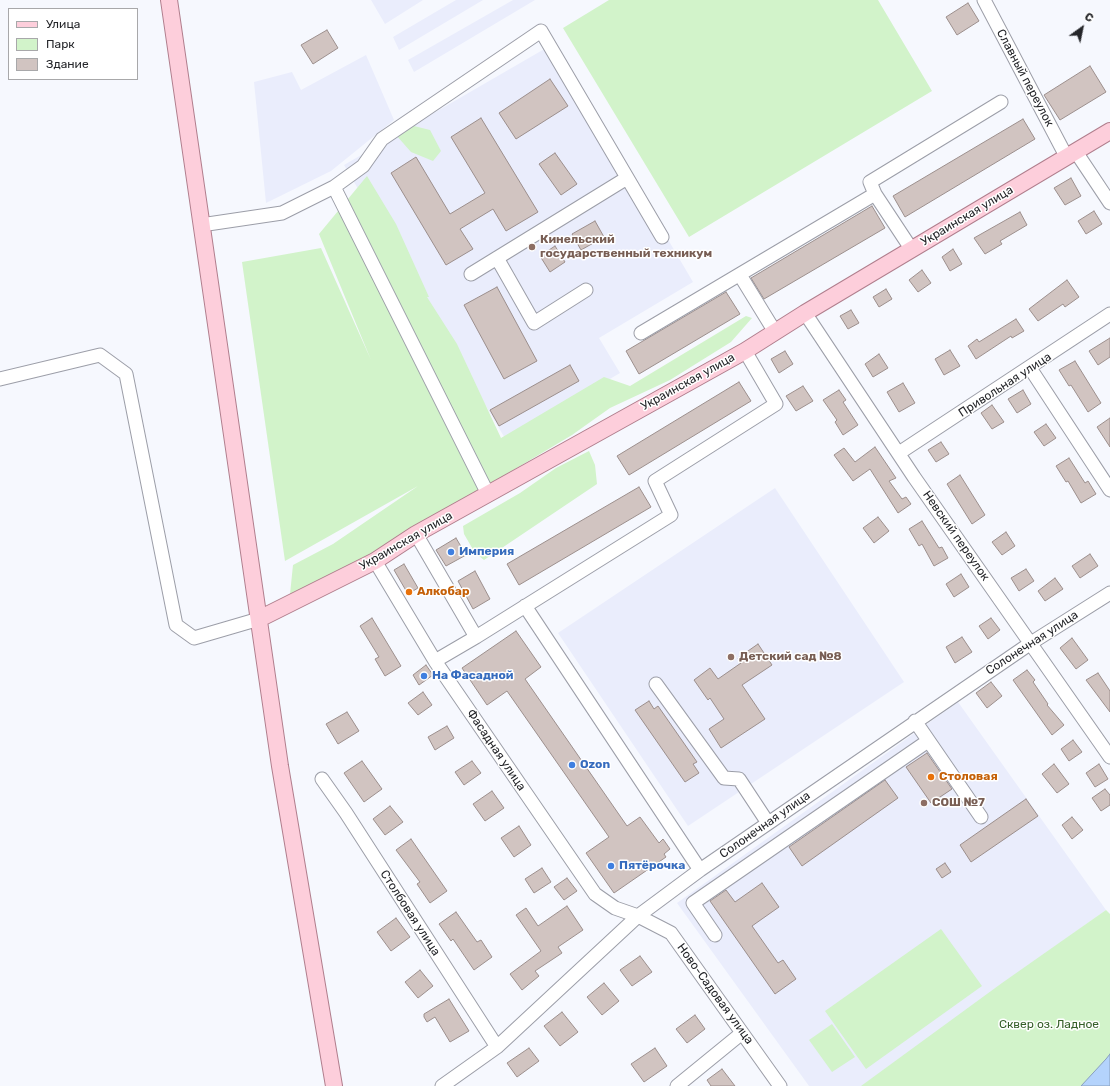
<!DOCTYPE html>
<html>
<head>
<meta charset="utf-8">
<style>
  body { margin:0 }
  #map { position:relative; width:1110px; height:1086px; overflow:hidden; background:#f6f8fe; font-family:Rubik,sans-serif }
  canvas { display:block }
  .legend { position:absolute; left:8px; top:8px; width:130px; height:72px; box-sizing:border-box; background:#fff; border:1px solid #a8a8aa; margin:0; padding:5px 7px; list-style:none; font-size:12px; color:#25262a }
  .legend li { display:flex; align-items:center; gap:8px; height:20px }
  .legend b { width:20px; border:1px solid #a8a8aa }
  .north { position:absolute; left:1062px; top:8px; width:40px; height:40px; -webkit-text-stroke:3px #fff; paint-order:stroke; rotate:33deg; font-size:11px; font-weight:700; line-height:16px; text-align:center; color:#25262a }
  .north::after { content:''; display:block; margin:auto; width:14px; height:18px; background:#25262a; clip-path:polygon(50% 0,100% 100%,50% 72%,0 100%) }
</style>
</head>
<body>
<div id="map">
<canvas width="1110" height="1086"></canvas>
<ul class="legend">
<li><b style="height:5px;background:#fdcedb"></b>Улица</li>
<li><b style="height:11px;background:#d2f3ca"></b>Парк</li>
<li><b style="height:11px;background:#d1c4c1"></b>Здание</li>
</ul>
<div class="north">С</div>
</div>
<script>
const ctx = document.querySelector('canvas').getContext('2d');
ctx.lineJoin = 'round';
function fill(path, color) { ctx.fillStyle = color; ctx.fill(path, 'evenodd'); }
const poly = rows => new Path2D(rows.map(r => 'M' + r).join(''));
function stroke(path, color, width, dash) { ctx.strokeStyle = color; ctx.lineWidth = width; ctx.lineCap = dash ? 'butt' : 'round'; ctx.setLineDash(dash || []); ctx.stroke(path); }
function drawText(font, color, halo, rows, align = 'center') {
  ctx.font = font + ' Rubik,sans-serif'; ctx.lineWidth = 3; ctx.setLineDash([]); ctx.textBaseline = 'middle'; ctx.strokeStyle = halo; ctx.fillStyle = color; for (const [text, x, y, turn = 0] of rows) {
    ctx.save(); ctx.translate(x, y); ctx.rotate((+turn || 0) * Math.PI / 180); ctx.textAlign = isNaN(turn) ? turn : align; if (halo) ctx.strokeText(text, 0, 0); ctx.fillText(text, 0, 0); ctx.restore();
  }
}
fill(poly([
  [371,0,423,0,385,24],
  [456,0,483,0,399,50,393,37],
  [513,0,535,0,414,72,408,60],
  [553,44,693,282,599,338,620,373,506,440,344,165],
  [366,55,394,120,331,171,266,203,254,82,292,72,301,90],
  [775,488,904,682,688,826,558,633],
  [958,702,1106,910,862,1086,809,1086,677,903]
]), '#eaedfc');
fill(poly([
  [609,0,878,0,932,91,689,237,563,28],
  [406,124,430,130,441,151,433,161,411,152,396,135],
  [367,176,396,224,429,297,427,297,457,344,501,438,604,377,630,386,746,316,752,318,731,342,670,380,610,408,572,435,289,604,293,565,333,544,418,486,285,561,242,262,321,248,371,360,319,234],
  [589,451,595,465,597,484,484,560,475,553,464,534,463,526,520,493,556,468],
  [1106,910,1110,914,1110,1086,861,1086,1002,983],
  [941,929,982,986,866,1069,825,1011],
  [832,1024,855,1057,832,1072,809,1040]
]), '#d2f3ca');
const water = poly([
  [1110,1054,1110,1086,1081,1086,1106,1059,1110,1054]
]);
fill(water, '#b4d3fc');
stroke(water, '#899fbd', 1);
const building = poly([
  [968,3,979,21,957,35,946,17,968,3],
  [327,30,338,48,313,64,301,45,327,30],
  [1090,66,1106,92,1060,120,1044,95,1090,66],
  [550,79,568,106,516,139,499,113,550,79],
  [481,118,538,212,506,231,493,209,460,229,473,249,446,265,391,173,416,157,450,214,485,193,451,137,481,118],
  [1023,119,1035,139,905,217,893,196,1023,119],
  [555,153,577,184,561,195,539,164,555,153],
  [1071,178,1081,196,1065,205,1054,188,1071,178],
  [872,206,885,228,764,299,751,278,872,206],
  [1094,211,1102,224,1086,234,1078,221,1094,211],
  [1020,212,1027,225,1000,241,1002,244,985,254,974,238,1020,212],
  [595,221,604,237,581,250,572,234,595,221],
  [555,246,565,262,550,272,540,256,555,246],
  [953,249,962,264,950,271,942,257,953,249],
  [922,270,931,283,918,292,909,280,922,270],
  [1067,280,1079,297,1065,307,1063,304,1038,321,1029,309,1067,280],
  [497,287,537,361,504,379,464,305,497,287],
  [886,289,892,299,879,307,873,297,886,289],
  [726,292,740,314,639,374,626,351,726,292],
  [851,310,859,323,848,329,840,316,851,310],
  [1016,319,1024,331,1012,338,1011,336,976,359,968,346,977,339,979,342,1016,319],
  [1110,338,1110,357,1098,365,1089,351,1110,338],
  [950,350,960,366,944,375,935,359,950,350],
  [785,351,793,364,779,373,771,359,785,351],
  [879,354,888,368,873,377,865,364,879,354],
  [1075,361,1101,403,1088,412,1071,385,1069,386,1059,370,1075,361],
  [570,365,579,381,499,426,490,410,570,365],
  [739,382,751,401,629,475,617,456,739,382],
  [903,383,915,403,899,412,887,392,903,383],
  [803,386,813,401,796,411,786,396,803,386],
  [839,390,846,400,843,402,858,425,843,435,835,422,837,420,823,400,839,390],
  [1023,390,1031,404,1017,413,1008,399,1023,390],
  [992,405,1004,422,992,429,981,413,992,405],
  [1110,418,1110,447,1097,427,1110,418],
  [1046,424,1056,438,1044,446,1034,432,1046,424],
  [941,442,949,454,936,462,928,450,941,442],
  [875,447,896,478,889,481,902,499,906,497,911,504,898,513,870,469,853,481,834,455,844,448,855,462,875,447],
  [1069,458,1085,483,1088,481,1096,494,1081,503,1068,481,1066,482,1056,466,1069,458],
  [960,475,985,515,972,524,947,484,960,475],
  [639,487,651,507,519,585,507,564,639,487],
  [878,517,889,531,874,543,863,528,878,517],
  [922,521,939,548,942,547,948,558,934,566,922,544,919,546,909,529,922,521],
  [1006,532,1015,546,1002,555,992,542,1006,532],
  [456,538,466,555,446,566,436,550,456,538],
  [1090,554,1098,566,1080,578,1072,566,1090,554],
  [404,564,418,588,408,594,394,570,404,564],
  [1026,569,1034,581,1019,591,1011,578,1026,569],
  [475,571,490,599,473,609,458,581,475,571],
  [961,574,969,587,954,597,946,584,961,574],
  [1055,578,1063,589,1045,601,1038,591,1055,578],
  [372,618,401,666,385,676,375,659,379,657,360,626,372,618],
  [991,618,1000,630,988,639,979,626,991,618],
  [516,631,541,667,525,679,627,826,640,817,659,843,663,839,670,849,664,854,666,857,614,893,586,853,609,837,507,691,487,705,462,668,516,631],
  [962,637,972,652,955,663,946,647,962,637],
  [1072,638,1088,660,1076,669,1060,648,1072,638],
  [758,644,772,665,742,685,765,719,721,748,709,729,724,719,710,698,708,700,694,680,710,668,718,679,741,663,738,658,758,644],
  [426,665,433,675,419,685,413,675,426,665],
  [1027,670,1035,680,1033,682,1048,704,1047,705,1064,725,1052,735,1013,680,1027,670],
  [1098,673,1110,691,1110,712,1086,680,1098,673],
  [991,682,1002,696,987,708,976,693,991,682],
  [423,692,432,705,418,715,408,703,423,692],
  [649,701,654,709,658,706,697,762,693,764,699,773,685,782,635,710,649,701],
  [347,712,359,731,338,744,326,724,347,712],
  [447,726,454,738,435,750,428,737,447,726],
  [1073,740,1082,752,1069,761,1061,749,1073,740],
  [927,753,952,789,931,803,906,767,927,753],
  [362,761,382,789,364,802,344,773,362,761],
  [472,761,481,773,464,785,455,772,472,761],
  [1054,764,1069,784,1057,793,1042,774,1054,764],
  [1099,764,1108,779,1095,787,1086,773,1099,764],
  [885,780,898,798,802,866,789,847,885,780],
  [1105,789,1110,795,1110,805,1101,811,1092,798,1105,789],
  [492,791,504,808,485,821,473,804,492,791],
  [1026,799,1038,816,971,862,960,845,1026,799],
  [390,806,403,822,385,835,373,819,390,806],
  [1072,817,1083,830,1072,839,1062,825,1072,817],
  [519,826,531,845,514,857,501,838,519,826],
  [411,839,447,891,430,903,417,884,420,882,396,850,411,839],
  [945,863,951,872,942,878,936,869,945,863],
  [542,868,551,882,534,893,525,879,542,868],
  [567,878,577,891,564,900,554,887,567,878],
  [762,883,779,907,752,926,778,963,783,960,796,979,775,994,710,901,726,890,735,902,762,883],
  [567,906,583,930,558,947,562,953,535,971,539,976,522,990,510,974,541,951,516,915,526,908,538,926,567,906],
  [456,912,477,942,481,940,492,957,474,970,453,939,451,941,439,924,456,912],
  [396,918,410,937,391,951,377,932,396,918],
  [640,956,652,972,632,986,620,970,640,956],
  [420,970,433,986,418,998,405,982,420,970],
  [604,983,619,1001,602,1015,587,997,604,983],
  [449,999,469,1031,450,1042,435,1017,427,1022,424,1017,424,1014,449,999],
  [562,1012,578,1032,560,1046,544,1026,562,1012],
  [695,1015,705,1029,687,1043,676,1029,695,1015],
  [529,1048,539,1061,517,1077,507,1063,529,1048],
  [655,1048,667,1066,644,1082,631,1064,655,1048],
  [722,1069,735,1086,711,1086,707,1080,722,1069]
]);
fill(building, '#d1c4c1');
stroke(building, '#9c8f8d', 1);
const minor = poly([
  [984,0,1066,156],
  [1076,152,1110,203],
  [334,187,488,494],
  [875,194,912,250],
  [201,225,282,213,334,187,363,166,382,139,541,31,662,237],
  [497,258,534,323,586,290],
  [471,274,627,178],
  [740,275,775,332],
  [805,313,914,477,1110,757],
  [641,333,875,194,870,182,1001,102],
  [1030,368,1110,490],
  [0,379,100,355,126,374,176,625,194,638,259,619],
  [899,453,1110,314],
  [416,534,476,637,435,661],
  [375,561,435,661,595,894,615,908,638,916,671,933,780,1086],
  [525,606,700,870],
  [476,637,671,515,655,481,776,404,745,351],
  [656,684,724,778,739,779,768,823],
  [915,721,981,817],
  [322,779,346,813,497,1047],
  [715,935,693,903,928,741],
  [442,1086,497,1047,638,916,700,870,1031,643,1110,593],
  [677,1086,742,1033]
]);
const major = poly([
  [169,0,280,766,334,1086],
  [259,619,375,561,416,534,745,351,805,313,1110,131]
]);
stroke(minor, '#9c9ea8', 15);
stroke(major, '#b07e8d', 18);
stroke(minor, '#fff', 13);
stroke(major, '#fdcedb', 16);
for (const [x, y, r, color] of [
  [532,247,4,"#8d6e63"],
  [451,552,4,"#3f7fe0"],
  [409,592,4,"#e8710a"],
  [731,657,4,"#8d6e63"],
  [424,676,4,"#3f7fe0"],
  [572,765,4,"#3f7fe0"],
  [931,777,4,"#e8710a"],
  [924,803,4,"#8d6e63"],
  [611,866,4,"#3f7fe0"]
]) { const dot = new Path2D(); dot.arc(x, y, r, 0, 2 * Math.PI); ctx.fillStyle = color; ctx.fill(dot); stroke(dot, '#fff', 1.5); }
drawText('12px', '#25262a', '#fff', [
  ["Славный переулок",1025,78,62],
  ["Украинская улица",967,216,-31],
  ["Украинская улица",688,382,-29],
  ["Привольная улица",1005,385,-33],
  ["Невский переулок",956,536,55],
  ["Украинская улица",406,541,-30],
  ["Солонечная улица",1032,643,-33],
  ["Фасадная улица",496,750,56],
  ["Солонечная улица",765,825,-35],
  ["Столбовая улица",410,913,57],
  ["Ново-Садовая улица",715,994,54]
]);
drawText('bold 12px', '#785e54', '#fff', [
  ["Кинельский",540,240],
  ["государственный техникум",540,254],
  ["Детский сад №8",739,657],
  ["СОШ №7",932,803]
], 'left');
drawText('bold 12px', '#366cbe', '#fff', [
  ["Империя",459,552],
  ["На Фасадной",432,676],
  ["Ozon",580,765],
  ["Пятёрочка",619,866]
], 'left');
drawText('bold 12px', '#c56008', '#fff', [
  ["Алкобар",417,592],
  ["Столовая",939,777]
], 'left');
drawText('12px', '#345f28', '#fff', [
  ["Сквер оз. Ладное",1049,1025]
]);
</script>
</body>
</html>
